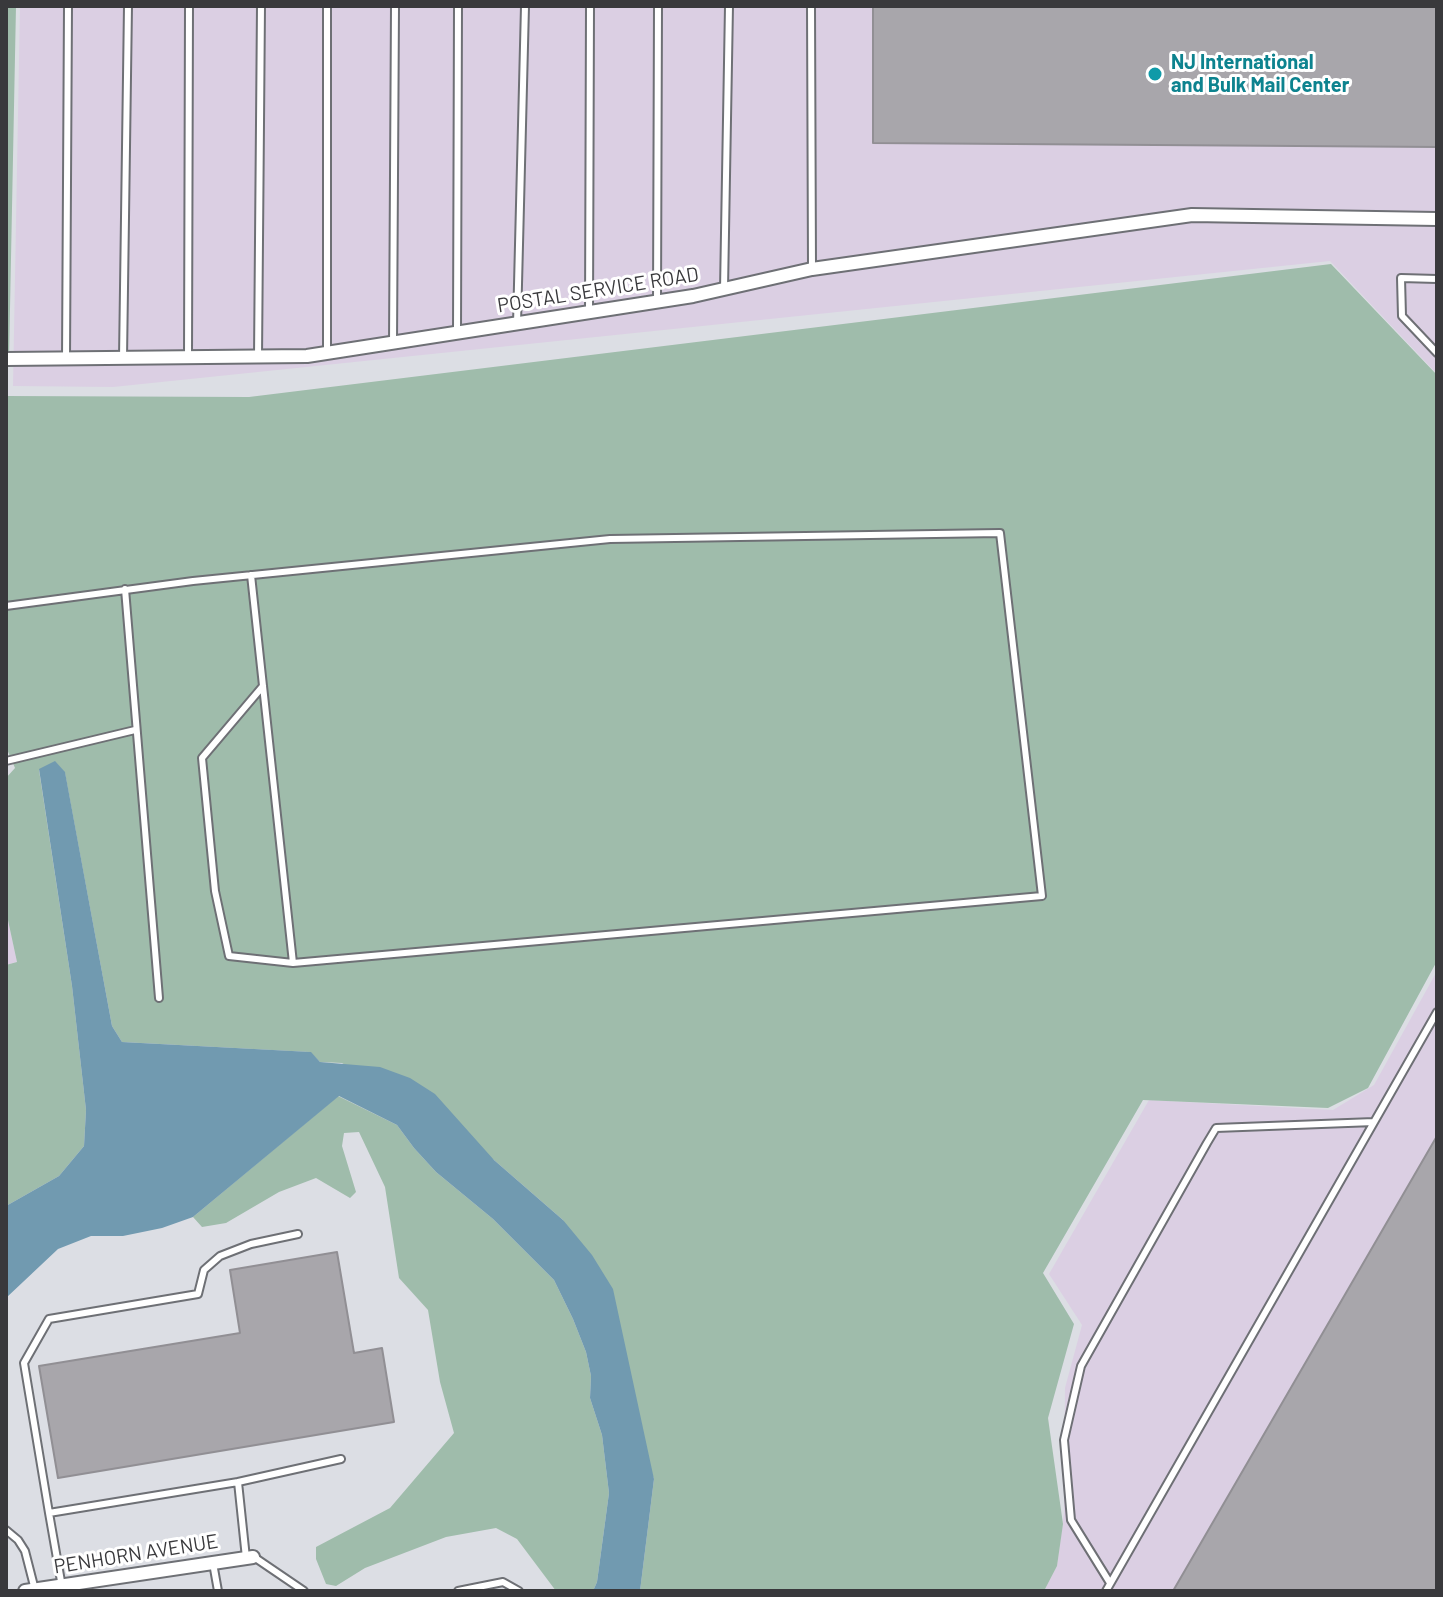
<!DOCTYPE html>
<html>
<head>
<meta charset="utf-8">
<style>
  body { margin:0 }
  #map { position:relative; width:1443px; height:1597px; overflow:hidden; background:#dcdee4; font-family:Barlow,sans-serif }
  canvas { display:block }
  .frame { position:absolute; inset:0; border:8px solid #39393c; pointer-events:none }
</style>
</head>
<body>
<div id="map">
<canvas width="1443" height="1597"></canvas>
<div class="frame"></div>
</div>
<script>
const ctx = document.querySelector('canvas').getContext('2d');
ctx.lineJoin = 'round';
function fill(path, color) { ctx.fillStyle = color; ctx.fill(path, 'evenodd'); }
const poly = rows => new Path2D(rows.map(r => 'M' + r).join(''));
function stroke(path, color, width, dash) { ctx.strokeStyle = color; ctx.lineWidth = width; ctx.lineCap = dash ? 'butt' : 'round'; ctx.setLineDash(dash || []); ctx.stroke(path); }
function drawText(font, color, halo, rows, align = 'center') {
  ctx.font = font + ' Barlow,sans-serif'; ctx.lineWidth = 6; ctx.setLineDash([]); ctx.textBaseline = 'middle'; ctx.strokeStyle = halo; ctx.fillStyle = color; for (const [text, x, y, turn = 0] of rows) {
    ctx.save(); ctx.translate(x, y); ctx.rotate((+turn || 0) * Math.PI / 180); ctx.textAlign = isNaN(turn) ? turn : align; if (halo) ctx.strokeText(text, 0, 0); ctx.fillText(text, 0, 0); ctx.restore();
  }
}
fill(poly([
  [20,6,1437,6,1437,374,1330,261,113,387,13,386],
  [6,911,17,962,6,965],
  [1437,971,1437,1591,1044,1591,1057,1566,1064,1513,1065,1388,1082,1325,1049,1274,1149,1100,1333,1110,1374,1085]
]), '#dbcfe3');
fill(poly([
  [6,6,16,6,9,359,6,372],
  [1331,264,1437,375,1437,961,1368,1088,1328,1108,1143,1100,1043,1273,1074,1324,1048,1418,1063,1524,1057,1566,1044,1591,640,1591,654,1479,563,1220,494,1160,342,1063,320,1062,310,1052,122,1042,112,1026,65,773,55,762,39,770,72,986,86,1110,84,1146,59,1176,6,1206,6,965,17,962,6,911,6,778,15,768,6,747,6,396,249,397],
  [338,1096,397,1125,414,1148,436,1172,493,1219,554,1280,573,1319,586,1352,591,1376,590,1398,602,1435,609,1493,597,1582,593,1591,556,1591,517,1539,496,1528,446,1537,365,1568,336,1586,326,1584,316,1559,316,1547,390,1508,454,1433,440,1382,428,1310,399,1278,385,1187,359,1132,344,1133,342,1146,356,1192,350,1198,316,1178,279,1192,226,1223,202,1227,193,1217]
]), '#9fbcab');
fill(poly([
  [55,761,65,772,112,1026,122,1042,311,1052,320,1062,380,1067,410,1078,435,1094,494,1160,563,1220,592,1255,613,1289,654,1479,640,1591,593,1591,597,1582,609,1493,602,1435,590,1398,591,1376,586,1352,573,1319,554,1280,493,1219,436,1172,414,1148,397,1125,339,1096,193,1217,162,1228,123,1236,91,1236,58,1249,6,1298,6,1206,59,1176,84,1146,86,1110,72,986,39,769]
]), '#719ab0');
const building = poly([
  [873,6,1437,6,1437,147,873,143,873,6],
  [1437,1136,1437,1591,1173,1591,1437,1136],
  [337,1252,354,1353,382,1348,394,1422,58,1478,39,1366,240,1333,230,1270,337,1252]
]);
fill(building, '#a8a6ab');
stroke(building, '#918f94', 2);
const service = poly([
  [327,6,327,353],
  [811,6,812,269],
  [1437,279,1401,278,1402,316,1437,353],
  [724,289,729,6],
  [657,302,658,6],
  [589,313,590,6],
  [517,324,525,6],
  [457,333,458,6],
  [393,343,395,6],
  [258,357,261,6],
  [123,358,128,6],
  [188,358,189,6],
  [66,359,68,6],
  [125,589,159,998],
  [6,606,193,581,610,539,1000,533,1042,896,293,963,251,575],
  [263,686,202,758,215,891,229,956,293,963],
  [6,761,135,730],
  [238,1482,341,1459],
  [49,1513,24,1363,49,1319,198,1294,204,1270,220,1256,251,1244,298,1234],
  [6,1530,18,1540,25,1551,35,1590],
  [254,1557,304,1591],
  [213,1563,218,1591],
  [1110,1583,1071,1520,1064,1440,1081,1366,1207,1143,1216,1128,1374,1122],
  [62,1587,49,1513,238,1482,246,1558],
  [458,1591,503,1582,519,1591],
  [1106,1591,1437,1012]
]);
const minor = poly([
  [6,359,307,356,693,296,812,269,1192,215,1437,219],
  [25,1591,253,1557]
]);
stroke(service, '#6e7075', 10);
stroke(minor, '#6e7075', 16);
stroke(service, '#fff', 6);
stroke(minor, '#fff', 12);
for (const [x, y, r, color] of [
  [1155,74,8,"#0f9aa8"]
]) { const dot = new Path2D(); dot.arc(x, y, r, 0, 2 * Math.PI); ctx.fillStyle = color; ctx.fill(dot); stroke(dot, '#fff', 3); }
drawText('bold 20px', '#0d838f', '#fff', [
  ["NJ International",1171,62],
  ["and Bulk Mail Center",1171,85]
], 'left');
drawText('20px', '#39393c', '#fff', [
  ["POSTAL SERVICE ROAD",598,290,-9],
  ["PENHORN AVENUE",136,1554,-9]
]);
</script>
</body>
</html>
